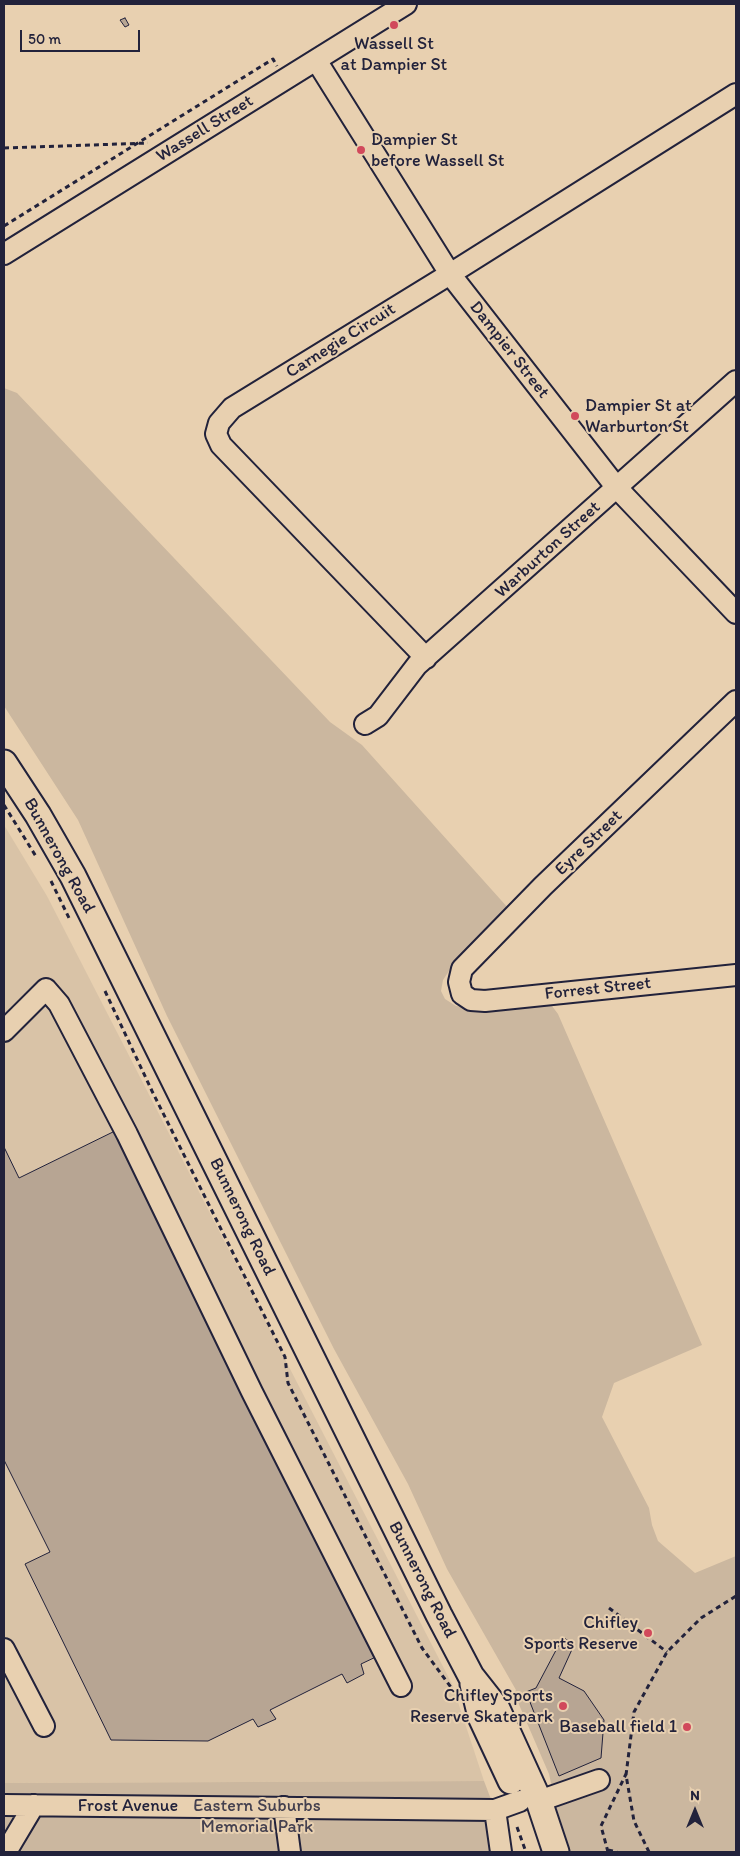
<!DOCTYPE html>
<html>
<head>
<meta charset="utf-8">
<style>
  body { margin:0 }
  #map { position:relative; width:740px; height:1856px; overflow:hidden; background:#e8d0b0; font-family:Itim,sans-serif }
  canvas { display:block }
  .frame { position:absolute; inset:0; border:5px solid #22223b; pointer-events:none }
  .north { position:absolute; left:670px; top:1786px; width:50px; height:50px; -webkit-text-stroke:4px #e8d0b0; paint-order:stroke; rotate:0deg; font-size:14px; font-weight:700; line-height:20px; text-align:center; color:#22223b }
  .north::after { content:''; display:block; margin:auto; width:18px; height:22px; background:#22223b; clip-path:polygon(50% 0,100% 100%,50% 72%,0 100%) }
  .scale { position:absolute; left:20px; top:30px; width:120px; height:22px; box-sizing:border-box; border:2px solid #22223b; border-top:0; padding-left:6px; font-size:15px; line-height:18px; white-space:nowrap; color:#22223b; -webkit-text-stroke:4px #e8d0b0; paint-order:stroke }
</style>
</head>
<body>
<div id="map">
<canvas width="740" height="1856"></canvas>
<div class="frame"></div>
<div class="north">N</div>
<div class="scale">50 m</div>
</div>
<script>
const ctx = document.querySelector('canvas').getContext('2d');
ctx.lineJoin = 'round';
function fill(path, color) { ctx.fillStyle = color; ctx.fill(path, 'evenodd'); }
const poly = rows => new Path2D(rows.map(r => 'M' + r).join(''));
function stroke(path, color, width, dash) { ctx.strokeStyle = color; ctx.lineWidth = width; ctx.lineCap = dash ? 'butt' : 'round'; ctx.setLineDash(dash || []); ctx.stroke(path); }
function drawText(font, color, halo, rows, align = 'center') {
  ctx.font = font + ' Itim,sans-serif'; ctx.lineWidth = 4; ctx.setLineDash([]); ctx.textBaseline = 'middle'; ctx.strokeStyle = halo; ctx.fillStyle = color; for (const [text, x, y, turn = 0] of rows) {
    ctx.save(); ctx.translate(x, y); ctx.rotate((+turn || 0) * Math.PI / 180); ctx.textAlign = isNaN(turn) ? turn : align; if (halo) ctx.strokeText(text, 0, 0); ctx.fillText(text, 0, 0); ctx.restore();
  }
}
fill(poly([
  [4,825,47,896,452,1684,484,1781,4,1783]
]), '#d9c3a7');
fill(poly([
  [4,388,17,393,330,722,362,745,509,909,451,968,443,980,441,991,445,999,456,1006,470,1008,549,1002,558,1014,702,1345,614,1383,602,1417,649,1508,652,1525,658,1541,695,1573,736,1556,736,1852,568,1852,561,1829,549,1774,514,1693,516,1690,447,1569,408,1484,334,1349,167,1016,78,820,4,706],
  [484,1781,511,1852,4,1852,4,1783]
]), '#cbb79f');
const building = poly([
  [125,18,129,25,125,27,120,20,125,18],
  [117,1130,380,1655,361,1664,364,1674,347,1683,342,1674,270,1710,276,1719,258,1727,253,1719,208,1741,111,1740,25,1564,50,1552,4,1460,4,1147,19,1178,117,1130],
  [563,1637,574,1645,559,1678,584,1691,604,1720,601,1758,559,1776,526,1692,536,1688,563,1637]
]);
fill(building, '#b7a593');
stroke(building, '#22223b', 1);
const minor = poly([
  [316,60,450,274,617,488,736,613],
  [4,254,406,4],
  [426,658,221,445,216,434,219,423,232,408,450,274,736,94],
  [736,701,543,886,462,969,459,982,462,994,471,1000,485,1001,736,975],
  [365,724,378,716,417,665,736,381],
  [4,1031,46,989,59,1004,127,1134,252,1392,401,1686],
  [4,1649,44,1726],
  [539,1801,599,1780],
  [4,1805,495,1810,520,1801],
  [284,1807,290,1852],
  [495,1810,501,1852],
  [6,1852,34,1805]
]);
const major = poly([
  [4,763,38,815,73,876,439,1615,471,1676,497,1709,539,1801,556,1852],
  [473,1684,481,1717,511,1781]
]);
stroke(minor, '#22223b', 24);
stroke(major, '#22223b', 29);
stroke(poly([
  [4,148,148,143],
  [4,226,273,59,277,66],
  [4,805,37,858],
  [51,881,70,920],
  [105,991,152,1091,285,1357,288,1383,422,1648,453,1690],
  [609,1608,667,1652],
  [517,1827,526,1852],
  [608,1850,617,1852],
  [608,1852,601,1826,626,1774],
  [649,1852,634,1821,626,1775,634,1712,667,1652,701,1618,736,1596]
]), '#22223b', 3, [5, 4]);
stroke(minor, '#e8d0b0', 20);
stroke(major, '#e8d0b0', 25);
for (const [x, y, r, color] of [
  [394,25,5,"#d1495b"],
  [361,150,5,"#d1495b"],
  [575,416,5,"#d1495b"],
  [648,1633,5,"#d1495b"],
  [563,1706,5,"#d1495b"],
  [687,1727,5,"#d1495b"]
]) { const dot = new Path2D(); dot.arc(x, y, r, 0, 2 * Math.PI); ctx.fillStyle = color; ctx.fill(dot); stroke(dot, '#e8d0b0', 2); }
drawText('18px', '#22223b', '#e8d0b0', [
  ["Wassell St",394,44,"center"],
  ["at Dampier St",394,65,"center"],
  ["Dampier St",371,140,"left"],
  ["before Wassell St",371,161,"left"],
  ["Dampier St at",585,406,"left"],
  ["Warburton St",585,427,"left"],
  ["Chifley",638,1623],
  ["Sports Reserve",638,1644],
  ["Chifley Sports",553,1696],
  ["Reserve Skatepark",553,1717],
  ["Baseball field 1",677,1727]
], 'right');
drawText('18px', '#22223b', '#e8d0b0', [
  ["Wassell Street",205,129,-32],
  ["Carnegie Circuit",341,341,-32],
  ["Dampier Street",509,350,52],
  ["Warburton Street",548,550,-42],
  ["Eyre Street",589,843,-44],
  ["Bunnerong Road",59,856,61],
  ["Forrest Street",598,989,-6],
  ["Bunnerong Road",242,1217,64],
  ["Bunnerong Road",422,1580,63],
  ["Frost Avenue",128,1806]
]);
drawText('18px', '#44404f', '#e8d0b0', [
  ["Eastern Suburbs",257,1806],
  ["Memorial Park",257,1827]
]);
</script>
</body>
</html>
